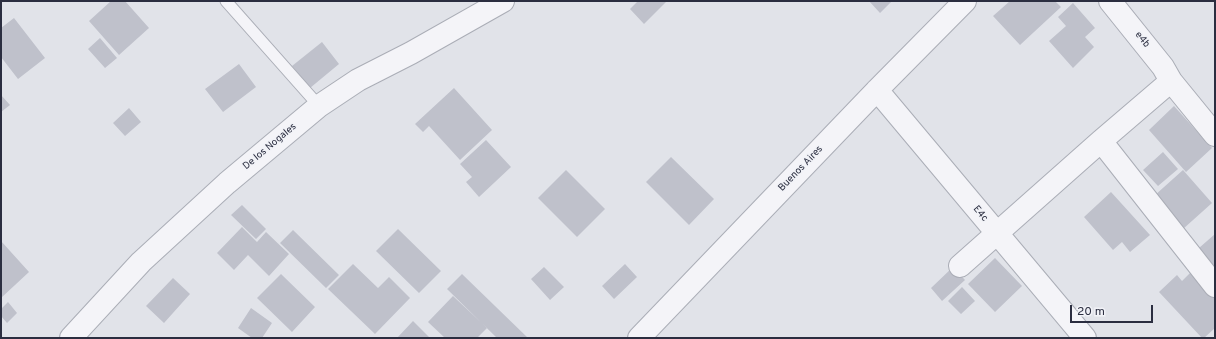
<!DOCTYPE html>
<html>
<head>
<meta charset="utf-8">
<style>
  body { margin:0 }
  #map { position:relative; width:1216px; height:339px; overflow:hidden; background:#e1e3e9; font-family:Overpass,sans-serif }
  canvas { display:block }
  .frame { position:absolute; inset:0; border:2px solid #2b2e40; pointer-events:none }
  .scale { position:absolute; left:1070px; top:305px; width:83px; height:18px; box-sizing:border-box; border:2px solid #2b2e40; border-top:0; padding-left:5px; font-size:12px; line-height:14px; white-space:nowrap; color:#2b2e40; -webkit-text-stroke:3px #f1f2f7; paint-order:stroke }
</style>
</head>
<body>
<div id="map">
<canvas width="1216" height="339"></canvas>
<div class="frame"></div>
<div class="scale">20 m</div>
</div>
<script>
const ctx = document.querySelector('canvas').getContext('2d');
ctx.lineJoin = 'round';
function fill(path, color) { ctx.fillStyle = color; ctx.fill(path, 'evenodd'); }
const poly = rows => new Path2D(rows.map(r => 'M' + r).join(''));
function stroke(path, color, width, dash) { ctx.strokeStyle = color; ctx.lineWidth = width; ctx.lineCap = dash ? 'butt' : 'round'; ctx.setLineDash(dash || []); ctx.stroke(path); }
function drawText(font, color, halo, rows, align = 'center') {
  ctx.font = font + ' Overpass,sans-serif'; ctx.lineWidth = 3; ctx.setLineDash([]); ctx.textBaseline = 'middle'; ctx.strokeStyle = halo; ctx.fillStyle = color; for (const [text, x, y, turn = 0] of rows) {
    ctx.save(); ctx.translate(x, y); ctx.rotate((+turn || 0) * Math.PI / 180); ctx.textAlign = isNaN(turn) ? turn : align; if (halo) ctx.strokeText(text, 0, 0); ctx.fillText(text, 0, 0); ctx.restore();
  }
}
fill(poly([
  [111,1,125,1,149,28,119,55,89,21],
  [638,1,667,1,644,24,630,9],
  [869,1,892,1,880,13],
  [1010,1,1055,1,1061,7,1020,45,993,16],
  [1073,3,1095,28,1085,37,1094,47,1073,68,1049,41,1066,26,1058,17],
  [14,18,45,58,18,79,1,57,1,28],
  [100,38,117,58,105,68,88,49],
  [322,42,339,64,310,88,292,66],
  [239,64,256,87,223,112,205,89],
  [454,88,492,130,460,160,429,126,423,132,415,124],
  [1,95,10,105,1,112],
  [1174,106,1212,148,1186,172,1149,130],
  [129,108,141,122,125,136,113,123],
  [486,140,511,167,479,197,466,182,472,177,460,164],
  [1163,152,1178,169,1158,186,1143,170],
  [671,157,714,199,689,225,646,182],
  [566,170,605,209,577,237,538,198],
  [1183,170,1212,203,1183,229,1154,196],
  [1111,192,1150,235,1130,252,1122,242,1113,250,1084,217],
  [242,205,266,229,256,239,231,215],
  [242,227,257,242,266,232,289,254,269,276,248,255,234,270,217,253],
  [398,229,441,271,419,293,376,251],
  [293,230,339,275,326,288,280,243],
  [1215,234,1215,281,1191,255],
  [1,241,29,272,1,298],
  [995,258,1022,286,995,312,968,284],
  [353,264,378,288,389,277,410,298,375,334,328,289],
  [625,264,637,277,614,299,602,286],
  [544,267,564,287,550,300,531,279],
  [953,267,965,280,942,301,931,288],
  [1192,271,1215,296,1215,328,1204,338,1202,338,1159,292,1177,275,1182,281],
  [281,274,315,307,292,332,257,298],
  [462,274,528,338,497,338,447,289],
  [173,278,190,294,164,323,146,306],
  [962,287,975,301,961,314,948,301],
  [453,296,487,328,477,338,445,338,428,322],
  [8,302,17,313,7,323,1,316,1,309],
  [251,308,272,323,262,338,252,338,238,328],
  [413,321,430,338,397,338]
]), '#bfc1cb');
const lane = poly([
  [226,1,319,106]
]);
const street = poly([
  [1110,1,1163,67,1171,81,1215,135],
  [877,90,1085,338],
  [1101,141,1215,286],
  [960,266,1101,141,1171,81],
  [71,338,141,262,227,183,319,106,358,80,411,53,503,1],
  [639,338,877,90,965,1]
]);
stroke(lane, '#aaadb6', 13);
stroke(street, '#aaadb6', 24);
stroke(lane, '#f4f4f8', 11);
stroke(street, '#f4f4f8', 22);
drawText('10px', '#2b2e40', '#f1f2f7', [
  ["e4b",1142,40,51],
  ["De los Nogales",270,147,-40],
  ["Buenos Aires",801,169,-46],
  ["E4c",980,214,50]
]);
</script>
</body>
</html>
